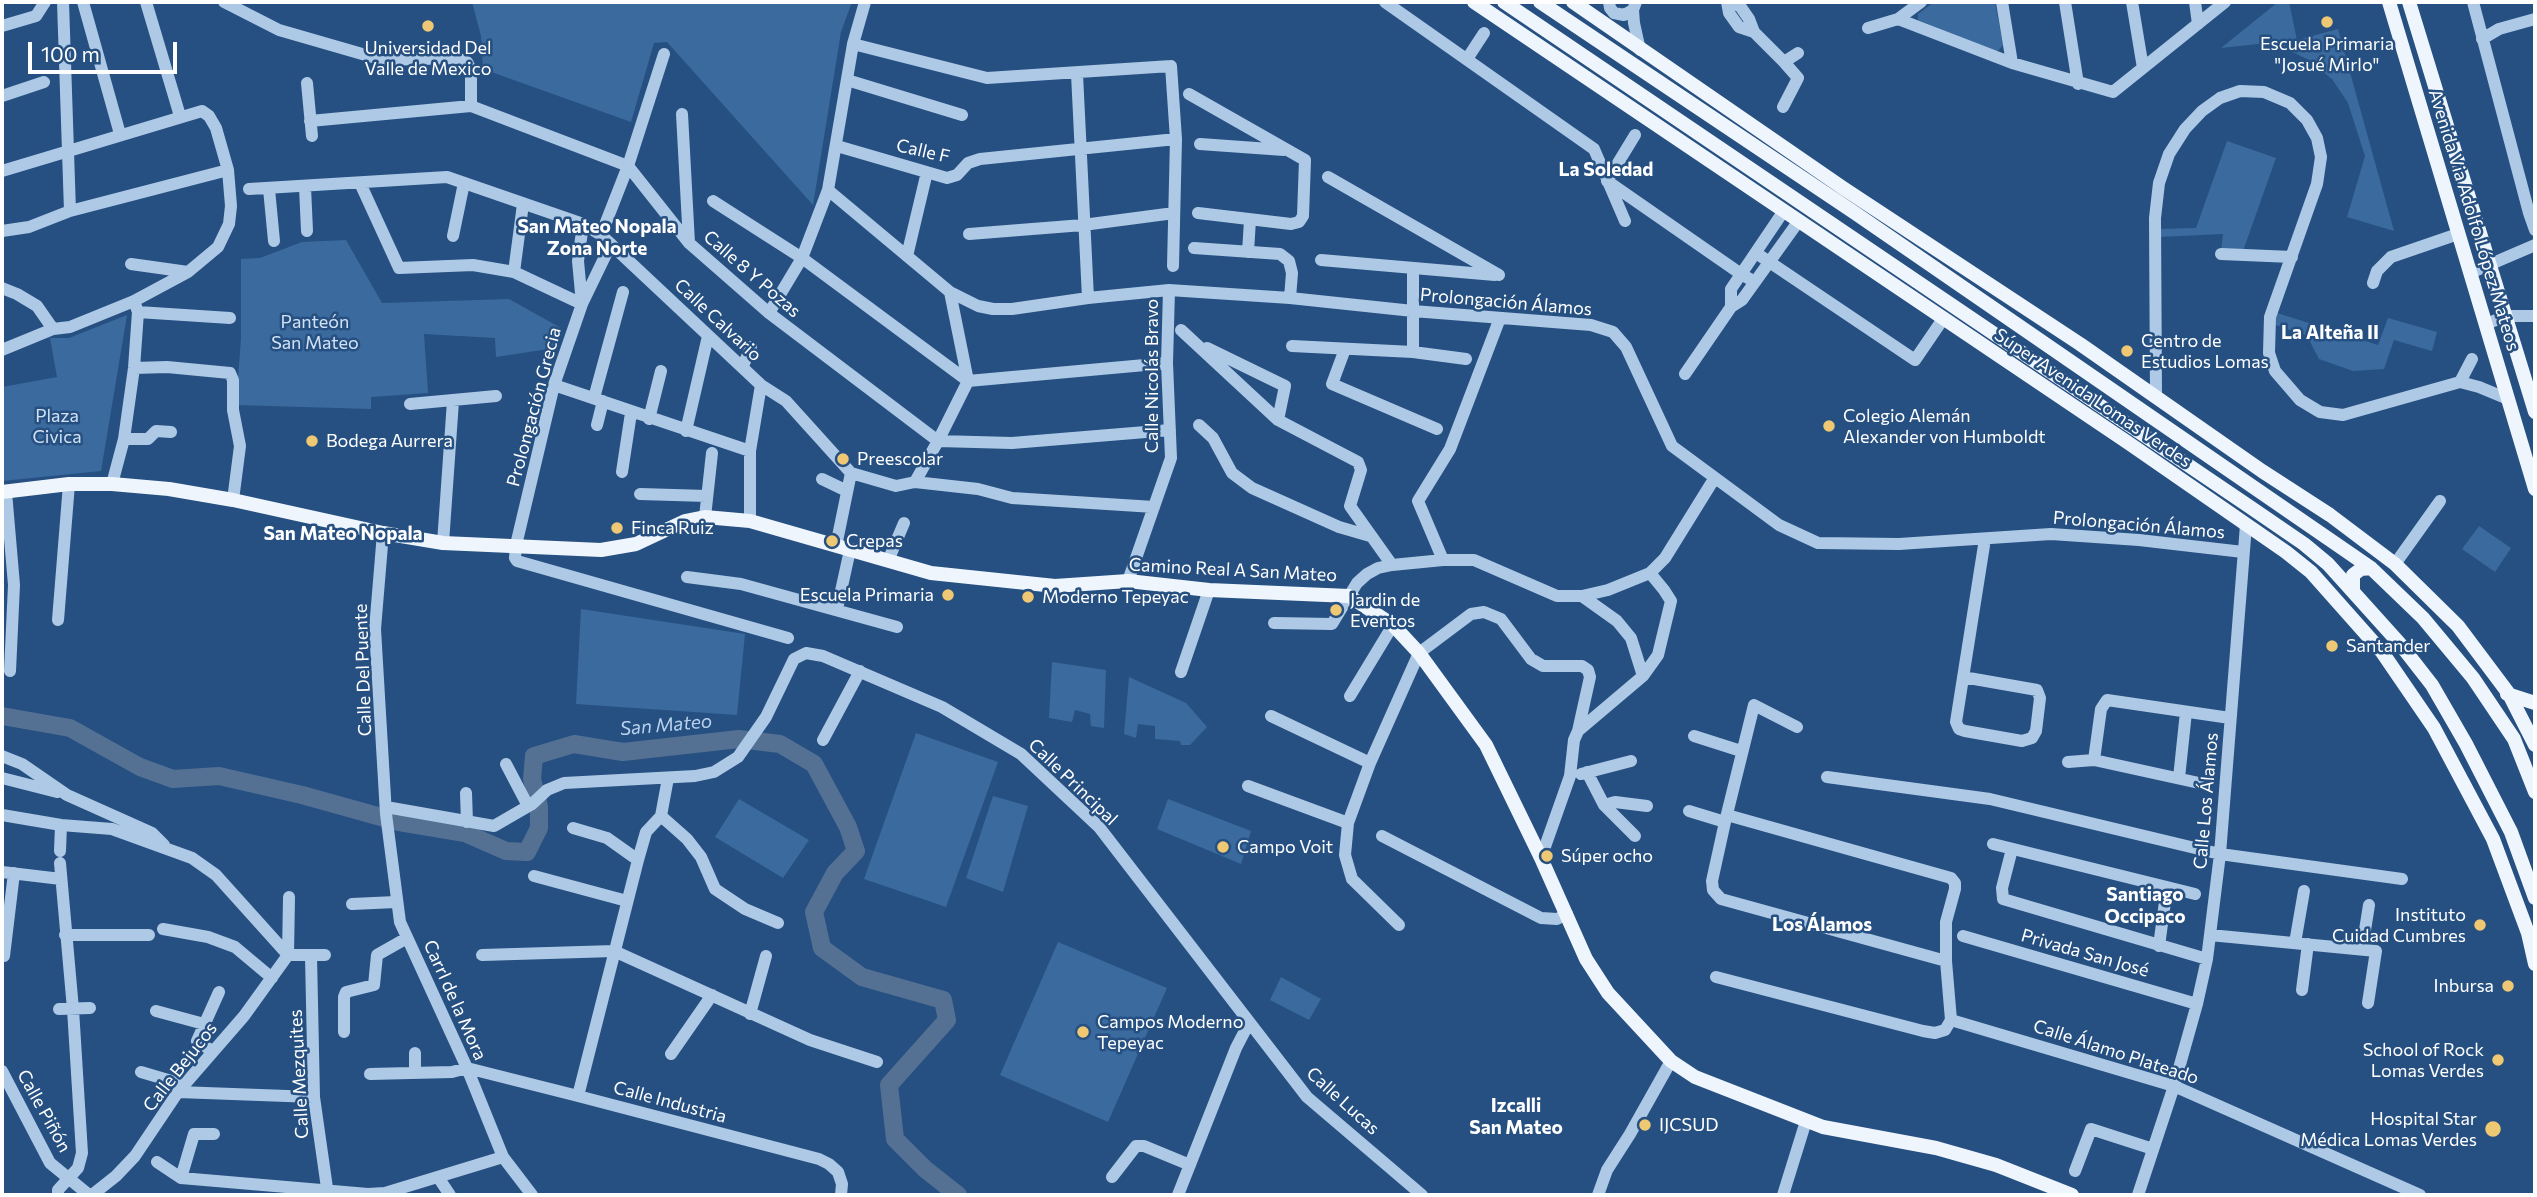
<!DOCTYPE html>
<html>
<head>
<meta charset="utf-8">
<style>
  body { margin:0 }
  #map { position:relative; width:2537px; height:1197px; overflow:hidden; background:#265081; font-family:Commissioner,sans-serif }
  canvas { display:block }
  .frame { position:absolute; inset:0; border:4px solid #fff; pointer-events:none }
  .scale { position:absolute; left:28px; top:42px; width:149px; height:32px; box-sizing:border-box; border:4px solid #fff; border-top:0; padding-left:9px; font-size:21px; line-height:24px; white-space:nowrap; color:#fff; -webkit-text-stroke:5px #265081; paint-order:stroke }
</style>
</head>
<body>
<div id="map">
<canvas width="2537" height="1197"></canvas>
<div class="frame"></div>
<div class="scale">100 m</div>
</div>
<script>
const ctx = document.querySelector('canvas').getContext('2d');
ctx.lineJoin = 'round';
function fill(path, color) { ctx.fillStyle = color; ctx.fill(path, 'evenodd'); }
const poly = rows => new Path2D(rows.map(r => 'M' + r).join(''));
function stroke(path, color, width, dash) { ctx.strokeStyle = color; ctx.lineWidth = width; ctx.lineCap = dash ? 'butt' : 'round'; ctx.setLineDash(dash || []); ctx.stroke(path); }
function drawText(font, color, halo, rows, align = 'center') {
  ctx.font = font + ' Commissioner,sans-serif'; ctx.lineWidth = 5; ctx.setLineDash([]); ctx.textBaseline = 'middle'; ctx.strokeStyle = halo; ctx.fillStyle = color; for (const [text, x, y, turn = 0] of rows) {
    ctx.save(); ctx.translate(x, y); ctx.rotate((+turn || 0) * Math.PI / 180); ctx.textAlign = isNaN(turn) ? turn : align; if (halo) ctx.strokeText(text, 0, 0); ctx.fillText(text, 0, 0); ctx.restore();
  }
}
fill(poly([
  [472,2,852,2,841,32,813,205,667,42,654,43,631,122,483,69,481,36],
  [1934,2,1995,2,2003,45,1997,52,1918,20,1918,14],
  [2278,2,2289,2,2297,40,2338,29,2394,231,2347,217,2365,156,2348,103,2332,79,2307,59,2284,48,2258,44,2221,48],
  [2227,141,2276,158,2243,251,2221,251,2223,234,2159,237,2159,229,2196,228],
  [346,240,382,303,509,299,561,328,555,348,496,357,495,338,424,334,428,393,371,397,371,409,236,405,241,339,241,259,260,258,302,242],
  [2274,312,2378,345,2388,318,2437,332,2432,351,2394,340,2384,369,2353,371,2319,359,2307,336,2273,324],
  [127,315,101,471,2,481,2,387,57,377,50,338,69,338],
  [2479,526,2511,548,2495,572,2462,549],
  [581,609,745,634,737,715,576,704],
  [1052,662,1106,670,1104,728,1091,726,1090,714,1075,710,1072,722,1049,718],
  [1129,677,1186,703,1207,727,1190,745,1181,745,1180,741,1155,739,1155,726,1138,724,1136,738,1124,734],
  [916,733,998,762,946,907,864,879],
  [993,796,1028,806,1003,892,966,878],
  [739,799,809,840,783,878,715,837],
  [1168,799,1251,831,1241,864,1157,829],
  [1058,942,1167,988,1108,1122,1000,1075],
  [1281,977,1321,999,1309,1020,1270,1000]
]), '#3b6a9e');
stroke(poly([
  [2,716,70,728,140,767,173,779,219,776,302,795,399,822,465,833,506,851,527,852,539,828,539,807,532,779,534,756,574,744,623,752,739,739,780,744,814,764,848,827,856,851,835,873,814,912,822,948,862,977,943,1000,947,1020,889,1085,895,1139,925,1169,958,1195]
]), '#547194', 18);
stroke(poly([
  [63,2,70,211],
  [83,2,120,134],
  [146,2,180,116],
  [224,2,279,30,383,60,457,58,467,62,471,70,471,106],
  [1385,2,1594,149,1625,221],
  [1609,2,1610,8,1614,13,1624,15,1633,10],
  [1636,2,1633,10,1634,23,1640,50],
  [1727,2,1729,13,1739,27,1754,32,1784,62,1798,53],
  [1729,2,1740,6,1749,19,1754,32],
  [2002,2,2012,63],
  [2065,2,2078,84],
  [2132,2,2143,68],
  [2195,2,2198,24],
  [2473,2,2529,213,2535,230],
  [1898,19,2012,63,2113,92,2225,2],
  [2,26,36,16,45,2],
  [1868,28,1898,19,1921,2],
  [2482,39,2499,29,2535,19],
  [853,44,987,78,1171,66],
  [1467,59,1484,33],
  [1171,66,1176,139,1173,266],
  [1077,74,1088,298],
  [847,80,962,115],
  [307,83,312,136],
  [1189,94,1305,160,1303,216,1299,222,1291,224,1198,213],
  [2,96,44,82],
  [1783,107,1798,78,1784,62],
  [682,114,689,243],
  [310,121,471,106,628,166,689,243,769,313,938,441,1012,443,1170,430],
  [1200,144,1284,150],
  [837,146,947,178,957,175,968,163,980,159,1176,139],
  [2,171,202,111,209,116,216,128,228,170,231,206,229,224,218,247,188,272,134,301,70,327,53,329,2,350],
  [1328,177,1499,275],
  [1607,181,1741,274,1755,282],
  [1607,181,1635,135],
  [360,183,399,268,473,265,514,272,582,304],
  [305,187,307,231],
  [249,189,447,177,583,224,601,235,761,385,786,401,851,473,896,486,915,482,978,489,1012,498,1154,507],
  [269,189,274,241],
  [828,190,950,292,978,306,993,309,1012,309,1088,298,1169,290,1290,298,1413,311,1591,325,1613,332,1626,347,1672,446,1779,525,1818,543,1899,544,2051,534,2139,540,2243,552],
  [713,201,802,258,968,381,1167,363],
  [2,231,29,227,70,211,228,170],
  [969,234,1083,225,1174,213],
  [601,235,628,166,664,54],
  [453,236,464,183],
  [611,244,582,304,554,385,516,545,515,558,517,561,788,638],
  [1194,248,1280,254,1289,261,1292,273,1290,298],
  [1248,252,1250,220],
  [1756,253,1915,360,1943,319],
  [2221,254,2292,257],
  [907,256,927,172],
  [1321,260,1495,275],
  [131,264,188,272],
  [514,272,523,204],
  [2470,273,2535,245],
  [2373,283,2377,271,2391,257,2458,234],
  [2,288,17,294,37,306,53,329],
  [582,304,578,261,583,224],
  [1731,307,1731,289,1783,212],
  [138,312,230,318],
  [769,313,802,258,828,190,853,44,865,2],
  [2486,324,2506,316,2535,316],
  [1181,330,1278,420,1358,462,1361,470,1350,506,1392,565],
  [1292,346,1413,352,1466,359],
  [1207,348,1285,386,1278,420],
  [1345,349,1332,384,1437,429],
  [1413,352,1413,268],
  [743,366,751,347],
  [134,368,167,367,230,373,233,380,233,410,240,446,233,500],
  [1685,374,1731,307,1742,300,1798,222],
  [2460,382,2472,359],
  [554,385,750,451],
  [2156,397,2155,218,2159,183,2169,154,2185,129,2202,111,2220,98,2240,91,2264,92,2290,103,2307,120,2317,138,2321,157,2317,184,2270,317,2269,353,2275,371,2300,400,2320,412,2343,415,2460,382,2479,387,2508,399],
  [594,398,623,292],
  [410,404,496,396],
  [649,419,661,371],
  [597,425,603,401],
  [1199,425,1213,438,1232,473,1252,488,1339,527,1370,536],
  [686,431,708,336],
  [124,439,148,439,156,431,171,432],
  [622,472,631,413],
  [822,479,847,491],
  [915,482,938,441,968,381,950,292],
  [112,484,124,439,134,368,138,312,134,301],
  [6,492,14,585,10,671],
  [640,494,707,496],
  [705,517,712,453],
  [750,521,750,451,761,385],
  [383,533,375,629,386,814,400,922,467,1068,503,1157,532,1195],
  [443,543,453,401],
  [836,546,851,473],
  [1443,560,1418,501,1450,449,1500,318],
  [888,561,904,523],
  [2395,564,2440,501],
  [687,577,741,584,897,627],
  [1128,581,1171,458,1167,363,1169,290],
  [1582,596,1617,621,1631,638,1643,676],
  [837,609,850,550],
  [58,620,69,484],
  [1274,623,1332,624,1357,583,1367,574,1378,568,1392,565,1443,560,1474,560,1557,596,1582,596,1608,590,1650,573,1665,558,1714,479],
  [1181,672,1209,590],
  [1963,677,2037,690,2040,698,2036,731,2032,738,2022,741,1965,731,1959,729,1956,722,1985,539],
  [1350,696,1393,625],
  [1271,716,1370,763],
  [1797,727,1754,705,1725,822,1712,881,1713,890,1721,899,1946,961],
  [1694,736,1741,751],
  [823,740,860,671],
  [2,756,22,764,67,795,152,833,164,845],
  [2094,760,2101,709,2107,700,2230,718],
  [2068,762,2094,760,2199,783],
  [506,764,528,806],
  [1587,772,1604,805,1635,836],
  [1581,774,1631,761],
  [1827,777,1990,799,2220,854,2402,879],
  [2,778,57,792],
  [2179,778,2186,712],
  [1248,786,1348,823],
  [466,793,467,822],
  [1604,805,1615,802,1647,806],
  [386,807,494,826,532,804,547,790,564,783,695,776,714,772,738,757,766,717,794,659,806,653,823,656,942,707,1021,754,1099,827,1307,1097,1422,1195],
  [1689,811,1725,822],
  [2,815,61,825,112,829,192,858,216,875,288,955],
  [661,816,687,839,701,857,715,889,745,909,778,923],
  [573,828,607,838,638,860],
  [1382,836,1541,918,1557,919,1567,914],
  [1993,844,2195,894],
  [2012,849,2002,888,2003,899,2207,959],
  [60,851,61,825],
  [1541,858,1570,776,1574,740,1578,731,1643,676,1658,655,1671,601,1664,590,1650,573],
  [2,872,61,879],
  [534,876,627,901],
  [352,904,396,902],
  [1399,925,1352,879,1345,855,1348,823,1370,763,1419,653,1471,614,1484,612,1501,619,1531,659,1543,666,1582,666,1588,670,1590,677,1578,731],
  [163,929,208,937,235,947,272,978],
  [65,935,149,935],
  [2210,935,2376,951,2368,1003],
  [1963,936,2197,1004],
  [2295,943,2304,891],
  [2159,946,2167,887],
  [2362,949,2369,905],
  [288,955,289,897],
  [288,955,325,955],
  [482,955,614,951,810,1040,877,1062],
  [4,956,14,873],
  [311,956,314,1097,328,1195],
  [1716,977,1923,1031,1935,1033,1945,1030,1951,1020,1946,961,1946,922,1955,889,1955,883,1951,878,1727,815],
  [2302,990,2308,944],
  [59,1009,90,1008],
  [156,1011,204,1024],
  [750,1014,766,956],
  [1951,1020,2174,1086,2420,1195],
  [344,1032,344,997,346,992,374,985,377,955,407,938],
  [212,1051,197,1041,219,992],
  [671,1054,712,995],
  [2,1071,50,1163,89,1195],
  [141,1072,185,1085],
  [415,1073,415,1053],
  [370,1074,452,1072,467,1068,578,1096,819,1159,829,1164,838,1172,842,1184,841,1195],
  [178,1092,314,1097],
  [578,1096,638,860,646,832,661,816,668,778],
  [157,1162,181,1178,368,1194,385,1193,503,1157],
  [2075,1171,2091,1129,2153,1149],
  [438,1177,450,1195],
  [1112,1177,1136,1146,1144,1146,1190,1165],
  [181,1178,194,1134,214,1134],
  [58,1195,58,1190,78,1168,82,1153,73,1009,60,863],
  [92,1195,116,1176,135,1156,178,1092,244,1016,288,955],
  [1178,1195,1236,1048,1249,1023],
  [1598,1195,1607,1170,1630,1134,1671,1061],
  [1783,1195,1806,1121],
  [2138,1195,2174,1086,2197,1004,2207,959,2220,854,2246,525]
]), '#aec9e6', 12);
stroke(poly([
  [1474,2,2130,444,2286,552,2311,572,2382,652,2434,728,2493,839,2528,933,2535,964],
  [1504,2,2250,507,2304,544,2328,564,2400,644,2432,685,2466,744,2511,832,2535,898],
  [1540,2,1855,213,2371,568,2423,618,2473,678,2514,739,2535,792],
  [1573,2,1843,188,2080,344,2262,471,2330,515,2395,564,2458,626,2509,694,2535,745],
  [2389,2,2535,489],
  [2409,2,2535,412],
  [2,492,69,484,112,484,169,489,233,500,383,533,443,543,601,550,636,544,685,521,705,517,750,521,931,573,1055,586,1128,581,1209,590,1349,596,1393,625,1419,653,1486,745,1541,858,1586,959,1608,993,1671,1061,1695,1077,1823,1127,1936,1148,1996,1165,2072,1195],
  [2353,591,2353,575,2361,569,2371,568],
  [2507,694,2535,703]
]), '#eff5fd', 14);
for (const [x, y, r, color] of [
  [2327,22,7,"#efc873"],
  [428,26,7,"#efc873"],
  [2127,351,7,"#efc873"],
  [1829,426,7,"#efc873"],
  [312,441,7,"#efc873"],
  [843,459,7,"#efc873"],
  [617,528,7,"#efc873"],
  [832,541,7,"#efc873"],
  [948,595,7,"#efc873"],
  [1028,597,7,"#efc873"],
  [1336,610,7,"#efc873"],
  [2332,646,7,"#efc873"],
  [1223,847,7,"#efc873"],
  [1547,856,7,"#efc873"],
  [2480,925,7,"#efc873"],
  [2508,986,7,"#efc873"],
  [1083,1032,7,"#efc873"],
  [2498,1060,7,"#efc873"],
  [1645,1125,7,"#efc873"],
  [2493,1129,9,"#efc873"]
]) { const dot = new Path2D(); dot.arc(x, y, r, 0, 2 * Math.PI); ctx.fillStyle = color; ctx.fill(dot); stroke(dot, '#265081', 2.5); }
drawText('18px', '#fff', '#265081', [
  ["Escuela Primaria",2327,44,"center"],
  ["\"Josué Mirlo\"",2327,65,"center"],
  ["Universidad Del",428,48,"center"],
  ["Valle de Mexico",428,69,"center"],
  ["Centro de",2141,341],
  ["Estudios Lomas",2141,362],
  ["Colegio Alemán",1843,416],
  ["Alexander von Humboldt",1843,437],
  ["Bodega Aurrera",326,441],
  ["Preescolar",857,459],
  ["Finca Ruiz",631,528],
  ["Crepas",846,541],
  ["Escuela Primaria",934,595,"right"],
  ["Moderno Tepeyac",1042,597],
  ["Jardin de",1350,600],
  ["Eventos",1350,621],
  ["Santander",2346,646],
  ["Campo Voit",1237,847],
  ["Súper ocho",1561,856],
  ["Instituto",2466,915,"right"],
  ["Cuidad Cumbres",2466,936,"right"],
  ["Inbursa",2494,986,"right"],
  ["Campos Moderno",1097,1022],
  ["Tepeyac",1097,1043],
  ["School of Rock",2484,1050,"right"],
  ["Lomas Verdes",2484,1071,"right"],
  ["Hospital Star",2477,1119,"right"],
  ["Médica Lomas Verdes",2477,1140,"right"],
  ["IJCSUD",1659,1125]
], 'left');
drawText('18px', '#fff', '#265081', [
  ["Calle F",923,151,13],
  ["Avenida Via Adolfo López Mateos",2474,220,73],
  ["Calle 8 Y Pozas",752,274,41],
  ["Prolongación Álamos",1506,302,5],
  ["Calle Calvario",718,320,43],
  ["Calle Nicolás Bravo",1152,376,-90],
  ["Súper Avenida Lomas Verdes",2093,398,34],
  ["Prolongación Grecia",534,407,-75],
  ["Prolongación Álamos",2139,525,5],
  ["Camino Real A San Mateo",1233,570,3],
  ["Calle Del Puente",363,670,-92],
  ["Calle Principal",1073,782,44],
  ["Calle Los Álamos",2206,801,-85],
  ["Privada San José",2085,953,16],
  ["Carrl de la Mora",455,1000,66],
  ["Calle Álamo Plateado",2116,1052,18],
  ["Calle Bejucos",180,1067,-52],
  ["Calle Mezquites",299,1074,-93],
  ["Calle Lucas",1343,1101,42],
  ["Calle Industria",670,1102,15],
  ["Calle Piñón",44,1111,61]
]);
drawText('18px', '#d1e2f5', '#265081', [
  ["Panteón",315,322],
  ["San Mateo",315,343],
  ["Plaza",57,416],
  ["Civica",57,437]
]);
drawText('bold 19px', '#fff', '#265081', [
  ["La Soledad",1606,170],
  ["San Mateo Nopala",597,227],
  ["Zona Norte",597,249],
  ["La Alteña II",2330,333],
  ["San Mateo Nopala",343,534],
  ["Santiago",2145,895],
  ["Occipaco",2145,917],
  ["Los Álamos",1822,925],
  ["Izcalli",1516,1106],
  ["San Mateo",1516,1128]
]);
drawText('italic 19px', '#b9d2ee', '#265081', [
  ["San Mateo",666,725,-5]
]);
</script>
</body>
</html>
